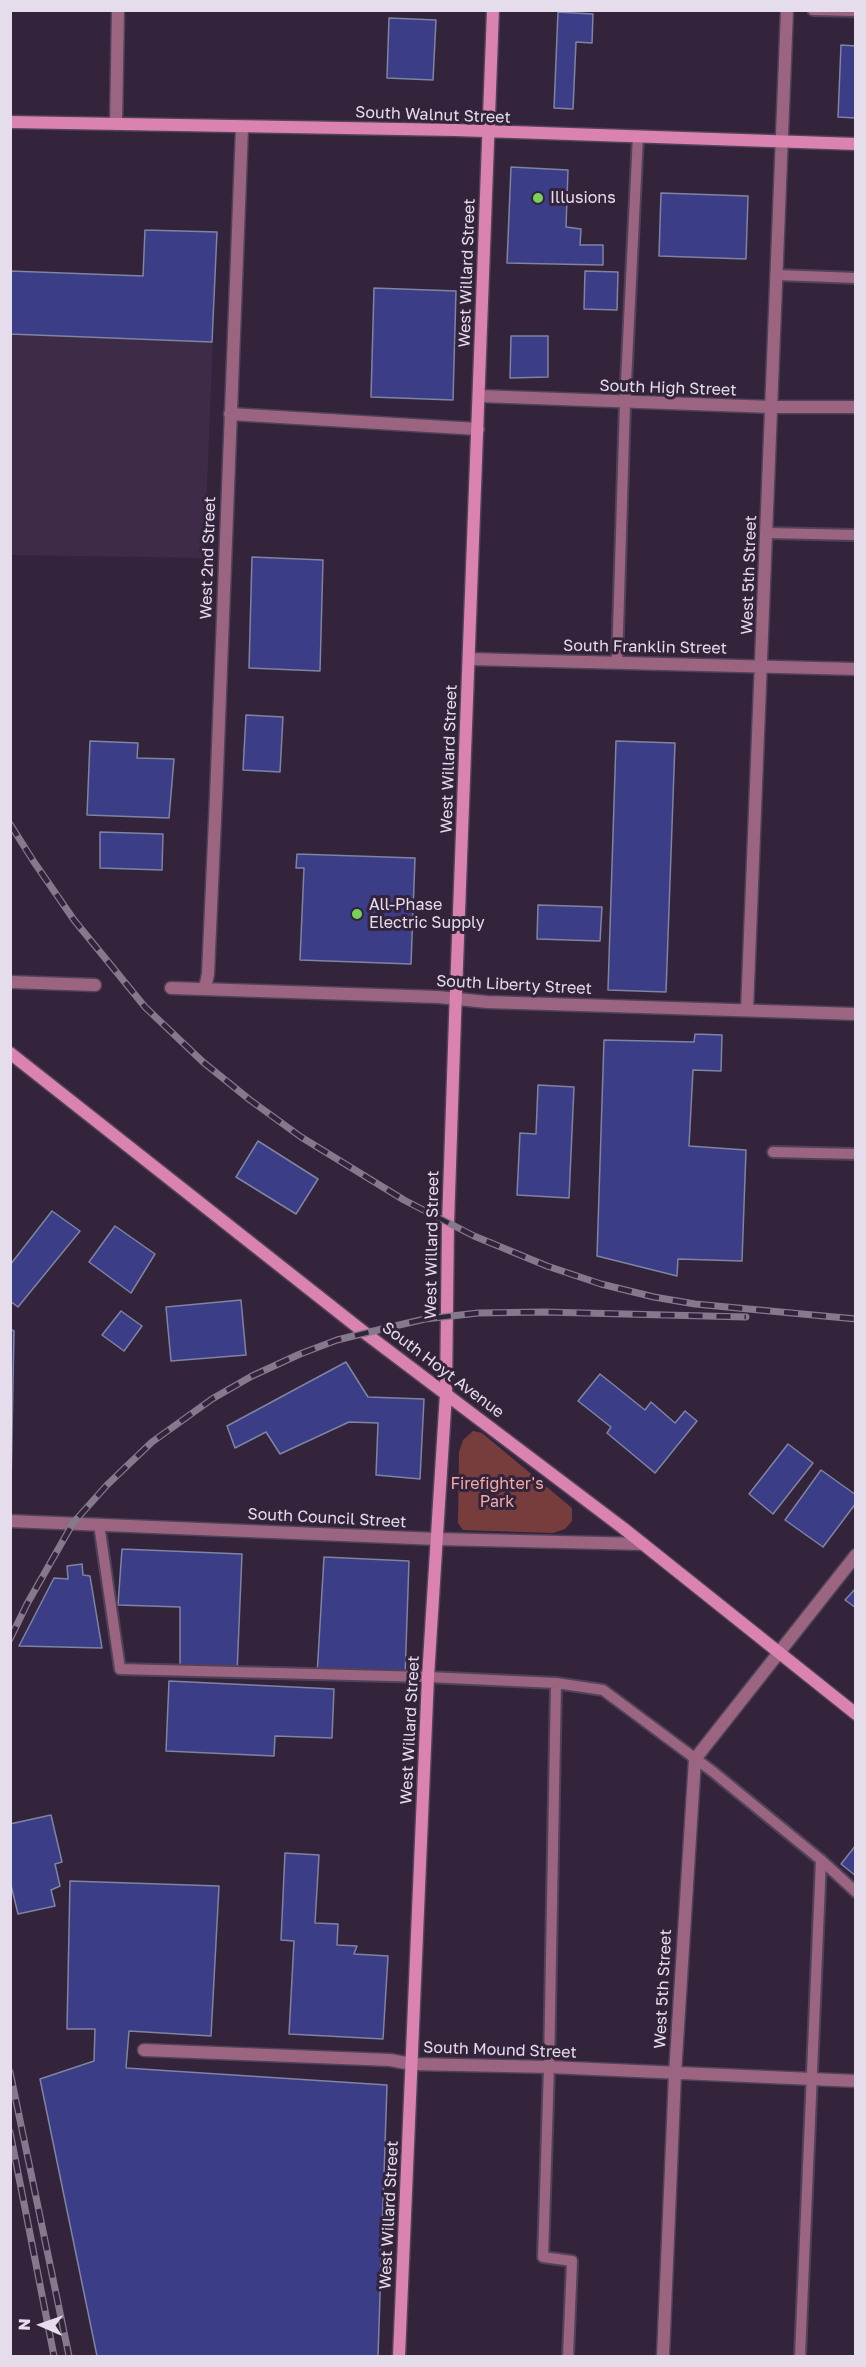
<!DOCTYPE html>
<html>
<head>
<meta charset="utf-8">
<style>
  body { margin:0 }
  #map { position:relative; width:866px; height:2367px; overflow:hidden; background:#33243c; font-family:"Golos Text",sans-serif }
  canvas { display:block }
  .frame { position:absolute; inset:0; border:12px solid #e6ddec; pointer-events:none }
  .north { position:absolute; left:12px; top:2295px; width:60px; height:60px; -webkit-text-stroke:4px #33243c; paint-order:stroke; rotate:272deg; font-size:16px; font-weight:700; line-height:24px; text-align:center; color:#e6ddec }
  .north::after { content:''; display:block; margin:auto; width:21px; height:27px; background:#e6ddec; clip-path:polygon(50% 0,100% 100%,50% 72%,0 100%) }
</style>
</head>
<body>
<div id="map">
<canvas width="866" height="2367"></canvas>
<div class="frame"></div>
<div class="north">N</div>
</div>
<script>
const ctx = document.querySelector('canvas').getContext('2d');
ctx.lineJoin = 'round';
function fill(path, color) { ctx.fillStyle = color; ctx.fill(path, 'evenodd'); }
const poly = rows => new Path2D(rows.map(r => 'M' + r).join(''));
function stroke(path, color, width, dash) { ctx.strokeStyle = color; ctx.lineWidth = width; ctx.lineCap = dash ? 'butt' : 'round'; ctx.setLineDash(dash || []); ctx.stroke(path); }
function drawText(font, color, halo, rows, align = 'center') {
  ctx.font = font + ' "Golos Text",sans-serif'; ctx.lineWidth = 6; ctx.setLineDash([]); ctx.textBaseline = 'middle'; ctx.strokeStyle = halo; ctx.fillStyle = color; for (const [text, x, y, turn = 0] of rows) {
    ctx.save(); ctx.translate(x, y); ctx.rotate((+turn || 0) * Math.PI / 180); ctx.textAlign = isNaN(turn) ? turn : align; if (halo) ctx.strokeText(text, 0, 0); ctx.fillText(text, 0, 0); ctx.restore();
  }
}
fill(poly([
  [11,334,213,340,204,558,11,555]
]), '#3e2b48');
fill(poly([
  [473,1431,482,1433,572,1508,572,1521,565,1529,553,1533,463,1530,458,1523,459,1452,463,1440]
]), '#763d3c');
const building = poly([
  [558,12,593,14,592,43,576,42,573,109,554,108,558,12],
  [389,18,436,20,433,80,387,78,389,18],
  [841,45,856,46,856,118,838,117,841,45],
  [511,167,568,170,566,227,581,229,580,245,603,245,603,265,507,263,511,167],
  [661,193,748,196,746,259,659,256,661,193],
  [145,230,217,232,212,342,10,334,10,271,143,276,145,230],
  [585,271,618,272,617,310,584,309,585,271],
  [374,288,456,291,453,400,371,397,374,288],
  [511,336,548,336,548,377,510,378,511,336],
  [252,557,323,560,320,671,249,668,252,557],
  [246,715,283,717,280,772,243,770,246,715],
  [90,741,138,743,137,758,174,759,169,818,87,815,90,741],
  [616,741,675,743,666,992,608,990,616,741],
  [100,832,163,834,162,870,100,868,100,832],
  [297,854,415,858,411,964,300,960,304,868,296,868,297,854],
  [538,905,602,907,600,941,537,939,538,905],
  [695,1034,722,1035,721,1071,693,1070,689,1146,746,1150,742,1261,678,1259,677,1276,597,1256,604,1040,694,1042,695,1034],
  [538,1085,574,1087,569,1198,517,1195,520,1133,536,1134,538,1085],
  [258,1141,318,1179,296,1214,236,1177,258,1141],
  [52,1211,80,1231,18,1307,10,1301,10,1265,52,1211],
  [115,1226,155,1254,131,1293,89,1262,115,1226],
  [241,1300,246,1355,171,1361,166,1307,241,1300],
  [121,1311,142,1326,124,1351,102,1335,121,1311],
  [10,1329,14,1331,11,1488,10,1488,10,1329],
  [346,1362,368,1397,424,1399,420,1479,376,1475,378,1423,349,1422,280,1454,266,1432,235,1448,227,1426,346,1362],
  [600,1374,645,1410,651,1402,675,1423,685,1411,697,1421,655,1473,607,1433,611,1427,578,1401,600,1374],
  [788,1444,813,1463,773,1514,749,1494,788,1444],
  [821,1470,856,1495,856,1503,823,1547,785,1520,821,1470],
  [122,1549,242,1554,237,1673,180,1671,180,1607,118,1605,122,1549],
  [324,1557,409,1561,405,1677,317,1675,324,1557],
  [82,1564,83,1575,90,1576,102,1648,19,1646,54,1578,68,1579,67,1566,82,1564],
  [856,1588,856,1608,845,1600,856,1588],
  [169,1681,334,1689,332,1738,275,1736,274,1756,166,1751,169,1681],
  [51,1815,62,1862,55,1864,60,1886,51,1890,55,1906,18,1914,10,1881,10,1824,51,1815],
  [856,1845,856,1876,841,1864,856,1845],
  [285,1853,319,1855,315,1923,338,1924,337,1945,357,1946,354,1954,388,1956,383,2039,289,2034,294,1941,281,1940,285,1853],
  [70,1881,219,1886,211,2036,129,2031,126,2068,387,2085,378,2356,97,2356,40,2079,94,2061,95,2029,67,2029,70,1881]
]);
fill(building, '#3b3d86');
stroke(building, '#7f84a2', 1.5);
const lane = poly([
  [813,10,856,11],
  [778,275,856,278],
  [768,533,856,535],
  [617,663,625,403,638,136],
  [773,1152,856,1154],
  [99,1524,120,1669,428,1677,556,1683,549,2067,543,2257,572,2261,568,2356],
  [556,1683,603,1690,712,1771,821,1860,800,2356],
  [821,1860,856,1892]
]);
const street = poly([
  [116,124,118,10],
  [480,396,772,407,856,407],
  [230,414,478,429],
  [470,659,856,669],
  [10,982,95,985],
  [171,988,438,997,487,1002,856,1014],
  [205,988,208,974,216,797,242,128],
  [747,1010,787,10],
  [10,1521,437,1539,643,1544],
  [144,2050,390,2060,412,2064,549,2067,856,2081],
  [663,2356,675,2074,695,1759,856,1555]
]);
const secondary = poly([
  [10,122,455,130,856,144],
  [10,1053,365,1333,623,1528,856,1714],
  [399,2356,428,1677,446,1393,448,1224,455,1018,493,10]
]);
stroke(lane, '#504258', 14);
stroke(street, '#504258', 15);
stroke(secondary, '#504258', 15);
stroke(lane, '#9b6480', 10);
stroke(street, '#9b6480', 12);
stroke(secondary, '#da82b0', 12);
const rail = poly([
  [10,824,34,862,74,920,145,1007,203,1062,250,1100,301,1137,404,1200,474,1236,547,1266,601,1284,654,1297,695,1304,856,1319],
  [10,1639,27,1604,73,1523,107,1485,152,1442,212,1399,252,1376,300,1354,337,1340,382,1329,425,1319,478,1313,544,1312,746,1317],
  [10,2072,69,2356],
  [10,2132,54,2356]
]);
stroke(rail, '#86798d', 7);
stroke(rail, '#33243c', 4.5, [14]);
for (const [x, y, r, color] of [
  [538,198,6,"#77d259"],
  [357,914,6,"#77d259"]
]) { const dot = new Path2D(); dot.arc(x, y, r, 0, 2 * Math.PI); ctx.fillStyle = color; ctx.fill(dot); stroke(dot, '#33243c', 2); }
drawText('16px', '#e6ddec', '#33243c', [
  ["South Walnut Street",433,115,2],
  ["West Willard Street",467,273,-88],
  ["South High Street",668,388,2],
  ["West 2nd Street",208,558,-88],
  ["West 5th Street",749,575,-88],
  ["South Franklin Street",645,647,1],
  ["West Willard Street",449,759,-88],
  ["South Liberty Street",514,985,3],
  ["West Willard Street",432,1245,-89],
  ["South Hoyt Avenue",443,1370,37],
  ["South Council Street",327,1518,3],
  ["West Willard Street",410,1730,-87],
  ["West 5th Street",663,1989,-87],
  ["South Mound Street",500,2050,2],
  ["West Willard Street",389,2215,-87]
]);
drawText('16px', '#e6ddec', '#33243c', [
  ["Illusions",550,198],
  ["All-Phase",369,905],
  ["Electric Supply",369,923]
], 'left');
drawText('16px', '#f5aaa6', '#33243c', [
  ["Firefighter's",497,1484],
  ["Park",497,1502]
]);
</script>
</body>
</html>
